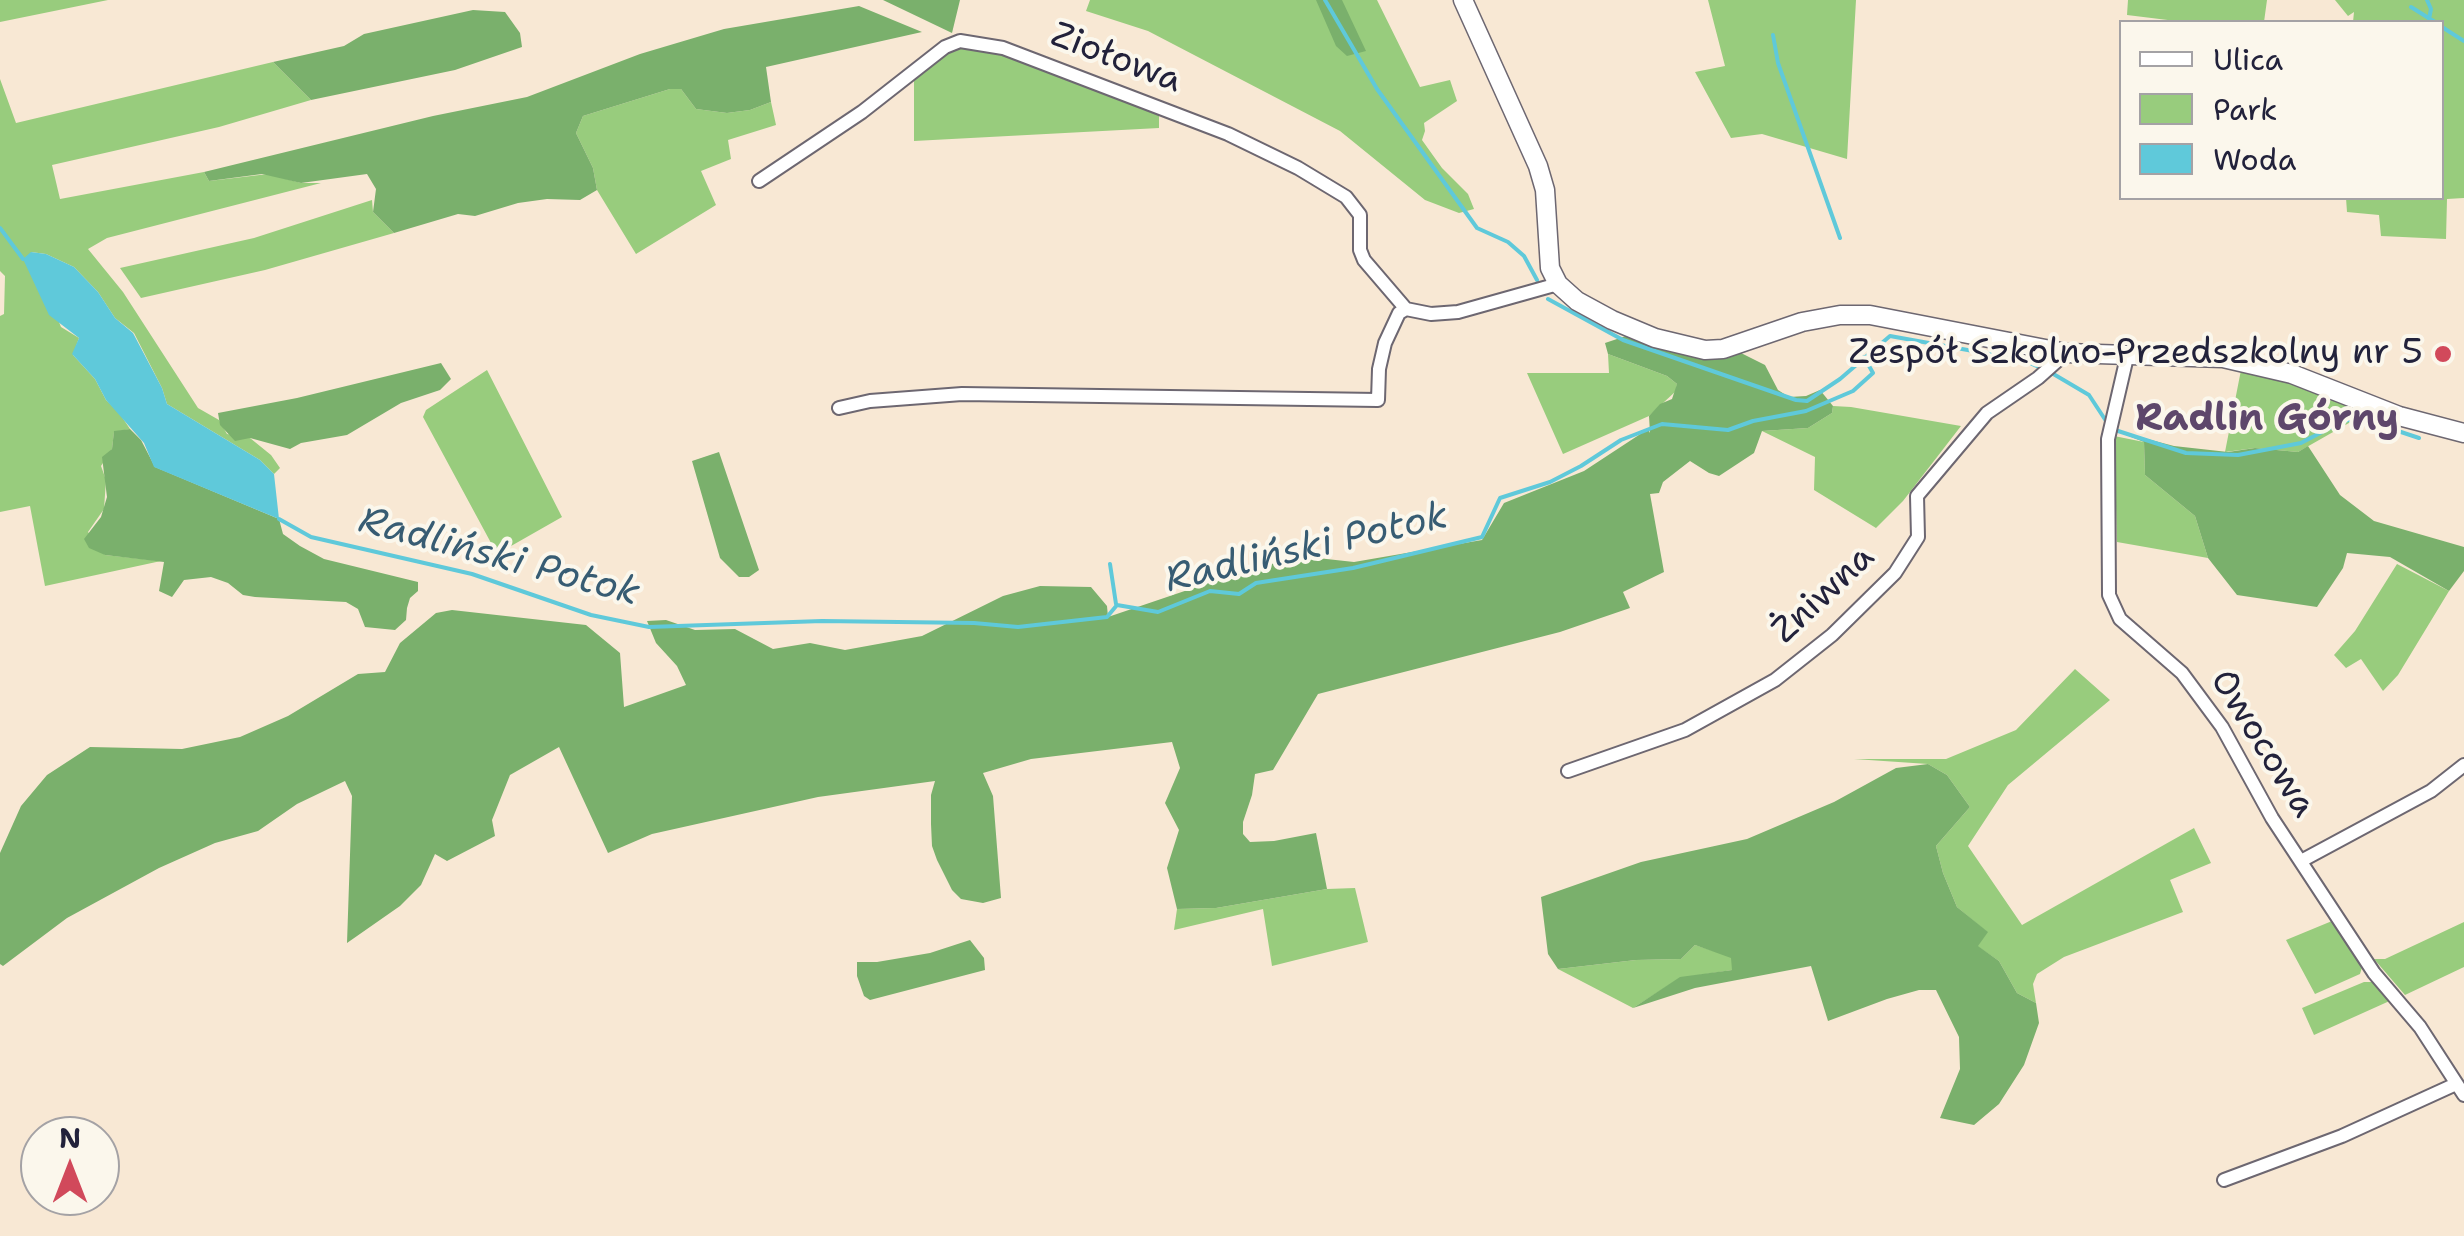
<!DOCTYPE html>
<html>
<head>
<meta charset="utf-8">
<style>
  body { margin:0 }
  #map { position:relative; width:2464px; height:1236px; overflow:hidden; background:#f8e8d4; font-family:"Shantell Sans",sans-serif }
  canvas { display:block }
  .legend { position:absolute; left:2119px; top:20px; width:325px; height:180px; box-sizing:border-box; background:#fbf7ec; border:2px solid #a4a2a5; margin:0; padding:12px 18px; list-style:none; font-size:30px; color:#22223b }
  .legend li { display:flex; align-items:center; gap:20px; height:50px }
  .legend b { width:50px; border:2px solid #a4a2a5 }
  .north { position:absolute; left:20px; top:1116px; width:100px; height:100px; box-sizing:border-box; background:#fbf7ec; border:2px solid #a4a2a5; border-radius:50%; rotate:0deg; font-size:28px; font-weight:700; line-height:40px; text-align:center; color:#22223b }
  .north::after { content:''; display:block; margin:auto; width:35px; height:45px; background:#d1495b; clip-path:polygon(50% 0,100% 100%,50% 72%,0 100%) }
</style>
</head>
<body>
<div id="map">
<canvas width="2464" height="1236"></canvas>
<ul class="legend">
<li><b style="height:12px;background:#fff"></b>Ulica</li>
<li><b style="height:28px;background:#98cc7d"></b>Park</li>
<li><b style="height:28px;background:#5fc9da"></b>Woda</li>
</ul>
<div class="north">N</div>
</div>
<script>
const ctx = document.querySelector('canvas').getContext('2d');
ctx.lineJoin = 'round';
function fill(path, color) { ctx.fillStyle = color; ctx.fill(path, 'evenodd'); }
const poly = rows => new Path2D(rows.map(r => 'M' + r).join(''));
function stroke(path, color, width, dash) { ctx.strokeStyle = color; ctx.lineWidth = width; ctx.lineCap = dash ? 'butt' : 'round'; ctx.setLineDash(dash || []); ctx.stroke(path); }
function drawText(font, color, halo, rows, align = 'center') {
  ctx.font = font + ' "Shantell Sans",sans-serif'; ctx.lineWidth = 8; ctx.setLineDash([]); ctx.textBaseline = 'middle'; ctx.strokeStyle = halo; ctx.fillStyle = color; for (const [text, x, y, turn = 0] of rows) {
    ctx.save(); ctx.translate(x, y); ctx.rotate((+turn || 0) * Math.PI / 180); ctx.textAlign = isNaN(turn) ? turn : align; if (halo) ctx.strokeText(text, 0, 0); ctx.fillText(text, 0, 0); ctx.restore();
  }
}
fill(poly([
  [0,0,108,0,0,22],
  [1090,0,1377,0,1420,87,1450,80,1457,101,1424,123,1425,131,1422,140,1442,168,1468,194,1474,209,1459,213,1425,200,1340,131,1148,31,1086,11],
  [1708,0,1856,0,1847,159,1762,134,1731,138,1695,72,1725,66],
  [2128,0,2267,0,2264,22,2184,22,2127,15],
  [2335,0,2464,0,2464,198,2447,199,2446,239,2381,236,2379,215,2347,212,2346,198,2442,198,2442,22,2353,22,2354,12,2348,16],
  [959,46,1002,54,1159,112,1159,128,914,141,914,75],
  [273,62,311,100,219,127,52,165,60,199,204,172,209,181,268,174,301,183,321,183,107,238,88,249,123,292,198,408,219,420,227,434,250,438,271,455,280,468,274,474,260,460,167,404,162,388,134,333,115,318,98,292,74,267,46,254,31,252,61,327,79,338,73,355,95,379,106,400,118,411,130,429,114,432,112,449,101,466,106,480,104,509,88,532,105,555,161,561,45,586,30,506,0,512,0,316,4,314,5,276,0,271,0,79,16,123],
  [670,89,681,89,696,109,727,113,750,110,771,102,776,125,728,140,731,159,701,171,716,205,636,254,597,190,593,168,576,133,583,116],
  [372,200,373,212,394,233,265,270,141,298,120,268,254,238],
  [1608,354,1667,376,1677,384,1676,391,1649,416,1563,454,1527,373,1609,373],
  [487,370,562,517,497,554,423,417,426,410],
  [2241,370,2284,376,2370,411,2298,452,2255,448,2225,452],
  [1833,406,1851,407,1961,426,1903,501,1876,528,1814,490,1815,457,1762,431,1808,428,1832,413],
  [2114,436,2144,442,2145,475,2195,516,2208,558,2117,542],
  [2397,564,2449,591,2398,675,2383,691,2361,659,2346,668,2334,655,2355,631],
  [2075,669,2110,700,2008,785,1968,846,2022,925,2194,828,2211,863,2170,880,2183,912,2064,957,2037,974,2033,984,2036,1003,2017,993,1999,961,1977,946,1987,932,1957,907,1943,873,1936,846,1970,807,1947,775,1928,764,1854,759,1946,759,2016,730],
  [1355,888,1368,942,1272,966,1263,909,1174,930,1177,909,1216,908,1327,889],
  [2332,921,2339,923,2363,964,2360,974,2315,994,2286,940],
  [2464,922,2464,967,2405,995,2374,959,2385,959],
  [1695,945,1732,957,1732,970,1680,978,1633,1008,1558,969,1636,960,1681,959],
  [2364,982,2375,982,2394,999,2314,1035,2302,1008]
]), '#98cc7d');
fill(poly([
  [883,0,960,0,952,33],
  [1316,0,1342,0,1366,51,1347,56,1336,46],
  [859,6,922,32,766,67,771,102,750,110,727,113,696,109,681,89,670,89,583,116,576,133,593,168,597,190,580,200,547,199,518,203,475,216,458,214,394,233,373,212,376,189,367,174,301,183,262,174,209,181,204,172,433,116,527,97,640,54,724,29],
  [473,10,505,12,520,33,522,47,455,70,311,100,273,62,344,46,364,34],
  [1629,335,1682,354,1718,356,1737,351,1765,365,1778,390,1789,397,1806,396,1820,390,1833,406,1832,413,1808,428,1762,431,1754,453,1719,476,1709,473,1690,461,1663,482,1659,493,1650,494,1664,572,1623,592,1630,608,1560,632,1318,694,1273,770,1255,774,1252,795,1243,822,1243,834,1250,842,1274,841,1316,833,1327,889,1216,908,1177,909,1167,868,1179,830,1165,803,1180,768,1172,742,1031,759,983,773,993,796,1001,898,983,903,961,899,952,890,937,860,932,846,931,824,931,795,935,781,818,797,652,834,608,853,559,747,510,775,492,820,495,836,447,861,435,854,421,885,400,906,347,943,352,796,345,781,297,804,258,831,215,843,159,868,67,918,3,966,0,964,0,853,21,806,47,775,90,747,182,749,240,737,288,716,358,674,385,672,400,643,436,613,452,610,586,625,620,653,624,707,686,685,677,666,656,643,647,621,666,620,695,630,735,629,773,649,810,643,845,650,922,636,1003,596,1040,586,1091,587,1107,606,1108,617,1223,578,1299,556,1354,562,1482,540,1504,503,1584,471,1648,429,1650,433,1649,416,1660,404,1672,399,1677,384,1667,376,1608,354,1605,343],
  [441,363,451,379,440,390,401,403,347,435,301,443,290,449,250,438,235,441,220,425,218,413,297,398],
  [130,429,141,440,155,467,279,519,283,534,300,546,324,559,418,582,418,591,410,598,407,608,406,620,395,630,365,627,358,609,346,602,255,597,243,595,228,583,211,577,184,580,172,597,159,591,164,562,105,555,89,548,84,539,101,517,107,497,102,457,112,449,114,431],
  [2113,430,2174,446,2228,452,2255,448,2298,452,2308,446,2340,495,2374,521,2464,547,2464,571,2449,591,2390,557,2347,553,2343,568,2317,607,2237,595,2208,558,2195,516,2145,475,2144,442],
  [719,452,759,570,749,577,739,577,720,558,692,461],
  [1928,764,1947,775,1970,807,1936,846,1943,873,1957,907,1988,932,1978,946,1999,961,2017,993,2036,1003,2039,1023,2024,1065,1999,1104,1974,1125,1940,1118,1960,1069,1959,1037,1936,990,1919,990,1887,999,1828,1021,1811,966,1695,988,1633,1008,1680,977,1732,970,1731,958,1695,945,1681,959,1636,960,1558,969,1548,954,1541,897,1641,862,1747,839,1834,802,1896,768],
  [970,940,984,958,985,970,870,1000,864,996,857,976,857,962,877,962,930,953]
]), '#7ab06c');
fill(poly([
  [31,252,46,254,74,267,98,292,115,318,133,333,162,388,167,404,260,460,274,474,279,519,154,467,144,443,106,400,95,379,72,354,79,338,49,315,23,259]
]), '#5fc9da');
stroke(poly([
  [1325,0,1377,89,1477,228,1508,242,1524,256,1537,280],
  [2427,0,2431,9,2429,19],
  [2411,7,2435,22],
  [2442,27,2464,41],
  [1773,35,1778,63,1840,238],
  [0,228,23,259],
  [1548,299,1623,340,1796,400,1807,401,1840,379,1890,336,2023,360,2041,368],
  [2050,372,2089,395,2108,424],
  [2115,430,2186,453,2238,455,2301,443,2343,421,2359,418,2419,438],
  [279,519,311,537,472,574,591,615,649,627,822,621,974,623,1018,627,1107,617,1117,605,1158,612,1210,591,1239,594,1256,583,1353,568,1482,537,1500,498,1550,482,1581,466,1621,440,1662,424,1728,430,1753,421,1806,411,1853,391,1873,373,1864,357],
  [1110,564,1116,604]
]), '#5fc9da', 4);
const street = poly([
  [759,181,862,112,945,47,960,41,1003,48,1228,134,1298,168,1346,197,1360,215,1360,250,1364,260,1406,309],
  [2127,357,2108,439,2109,595,2120,619,2182,673,2222,727,2272,818,2374,973,2420,1027,2464,1095],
  [839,408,870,401,962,394,1378,400,1379,369,1385,343,1399,313,1406,309,1431,314,1458,312,1558,284],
  [1568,771,1685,730,1775,680,1832,635,1895,573,1918,537,1917,496,1987,413,2038,378,2066,353],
  [2301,861,2431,791,2464,765],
  [2224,1180,2342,1136,2456,1084]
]);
const secondary = poly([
  [1463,0,1538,166,1545,190,1550,268,1558,284,1577,301,1612,320,1655,338,1705,350,1723,349,1802,322,1840,315,1870,315,2066,353,2223,358,2292,374,2399,416,2464,433]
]);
stroke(street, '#6d6771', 16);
stroke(secondary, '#6d6771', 21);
stroke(street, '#fff', 12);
stroke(secondary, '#fff', 18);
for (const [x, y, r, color] of [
  [2443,354,10,"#d1495b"]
]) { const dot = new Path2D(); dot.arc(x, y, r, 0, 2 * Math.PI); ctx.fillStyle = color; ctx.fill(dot); stroke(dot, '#fbf7ec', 4); }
drawText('35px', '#22223b', '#fbf7ec', [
  ["Ziołowa",1116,59,21],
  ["Żniwna",1824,595,-43],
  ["Owocowa",2262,744,58]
]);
drawText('35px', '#22223b', '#fbf7ec', [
  ["Zespół Szkolno-Przedszkolny nr 5",2423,354]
], 'right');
drawText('bold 38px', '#5e476b', '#fbf7ec', [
  ["Radlin Górny",2267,420]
]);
drawText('italic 38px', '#375c73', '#fbf7ec', [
  ["Radliński Potok",1307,549,-13],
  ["Radliński Potok",499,558,15]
]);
</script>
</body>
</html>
